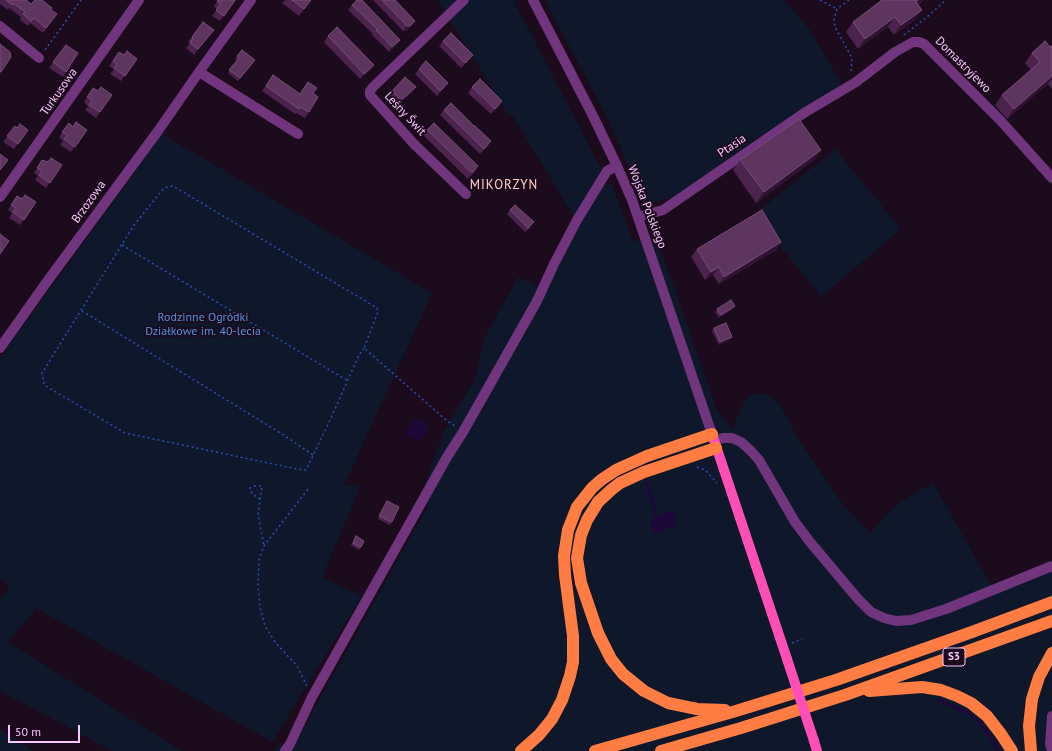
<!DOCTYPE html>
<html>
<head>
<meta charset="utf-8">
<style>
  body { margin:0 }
  #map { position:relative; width:1052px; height:751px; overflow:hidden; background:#1c0b1d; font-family:"PT Sans",sans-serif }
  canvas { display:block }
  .scale { position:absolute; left:8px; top:725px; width:72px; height:18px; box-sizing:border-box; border:2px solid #fac7ff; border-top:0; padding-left:5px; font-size:12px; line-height:14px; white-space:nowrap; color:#fac7ff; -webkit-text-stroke:3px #1c0b1d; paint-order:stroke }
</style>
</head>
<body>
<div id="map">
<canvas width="1052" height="751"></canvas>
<div class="scale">50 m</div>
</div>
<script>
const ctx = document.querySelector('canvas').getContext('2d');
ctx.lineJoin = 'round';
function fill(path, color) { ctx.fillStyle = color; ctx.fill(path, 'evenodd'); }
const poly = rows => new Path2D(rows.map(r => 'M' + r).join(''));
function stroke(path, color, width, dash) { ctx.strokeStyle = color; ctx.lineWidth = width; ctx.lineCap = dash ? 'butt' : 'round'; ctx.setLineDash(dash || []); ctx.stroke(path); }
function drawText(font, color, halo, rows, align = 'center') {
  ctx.font = font + ' "PT Sans",sans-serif'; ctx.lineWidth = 4; ctx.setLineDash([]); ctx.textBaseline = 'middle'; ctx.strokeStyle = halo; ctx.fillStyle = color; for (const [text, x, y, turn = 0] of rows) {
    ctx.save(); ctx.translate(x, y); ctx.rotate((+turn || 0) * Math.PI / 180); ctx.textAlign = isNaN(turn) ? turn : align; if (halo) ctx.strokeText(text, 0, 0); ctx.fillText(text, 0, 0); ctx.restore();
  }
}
fill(poly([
  [438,0,513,0,602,170,574,217,512,115,507,113],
  [545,0,784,0,810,30,843,86,754,140,674,198,645,204,609,121],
  [162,134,432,293,344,485,361,485,322,577,362,596,272,742,36,608,8,642,182,751,112,751,0,691,0,600,10,587,0,579,0,358],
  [835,149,901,229,821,297,755,214],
  [611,182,633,242,656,236,718,412,732,429,744,402,751,394,762,393,774,398,784,412,797,437,842,503,870,533,898,503,933,483,991,585,1052,560,1052,751,275,751,278,744,291,750,428,506,425,483,444,431,475,379,484,339,518,277,545,289,602,186],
  [0,729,32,750,33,751,0,751]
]), '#0f172b');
fill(poly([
  [413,419,421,421,425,423,428,428,427,434,421,441,412,438,406,434,411,425,411,421],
  [671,510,674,513,676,525,657,534,655,533,650,526,651,520]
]), '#1d0839');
stroke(poly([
  [646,483,657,517],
  [938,700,966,712,978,721,987,732,999,751]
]), '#1d0839', 3);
stroke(poly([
  [820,0,837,9],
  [849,0,837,9,834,19,835,27,852,58,851,73],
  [904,35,927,17,946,0],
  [45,50,81,0],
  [122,245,348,381],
  [82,311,282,434,313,455],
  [364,348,359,355,331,418,306,470,297,469,125,433,44,385,42,373,134,225,164,188,173,186,377,308,378,312,364,348,446,420,455,426],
  [697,467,705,470,717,483],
  [260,499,252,494,250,488,255,486,262,486,258,514,264,546],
  [792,643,802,639],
  [307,686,297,666,275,642,265,626,260,607,258,584,259,560,264,546,308,489]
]), '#2b4eaf', 1.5, [2, 3]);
stroke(poly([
  [464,0,373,87,370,91,370,95,414,144,466,194],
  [533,0,593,116,617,166,632,200,712,434],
  [0,26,39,58],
  [199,72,298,134],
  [0,197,139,0],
  [638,217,663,210,804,113,856,82,895,52,913,42,919,42,924,44,1000,120,1052,178],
  [0,348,46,283,158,131,199,72,251,0],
  [714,441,723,438,732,438,741,442,751,451,759,460,795,522,810,542,858,599,871,612,884,618,896,621,911,620,946,609,1052,566],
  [1052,716,1050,744,1052,750],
  [285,751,290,744,312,697,447,457,463,432,537,301,554,264,577,220,607,171,617,166]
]), '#70357c', 10);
stroke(poly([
  [712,434,787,659],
  [814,741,817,751]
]), '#ff4eb5', 10);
stroke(poly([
  [716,448,644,472,620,483,611,490,598,502,587,520,581,535,577,558,581,583,598,633,611,659,623,674,644,691,668,703,697,709,725,710],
  [869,691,922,687,941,690,957,696,971,703,987,716,1001,734,1012,751],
  [521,751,539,735,552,719,562,700,570,676,573,662,573,636,565,575,564,556,568,530,577,507,592,488,601,480,616,470,647,456,712,434],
  [595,751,736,711,836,680,972,632,1052,602],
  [661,751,741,728,845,695,1052,621],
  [1031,751,1029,726,1032,699,1039,677,1052,653]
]), '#ff7d42', 12);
stroke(poly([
  [787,659,814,741]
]), '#ff4eb5', 10);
fill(poly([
  [0,0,26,0,31,4,51,10,57,14,43,33,30,23,28,26,20,20,21,17,9,8,8,10,0,4],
  [218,0,236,0,220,21,212,16,217,9,214,6],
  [285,0,311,0,299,16,282,3],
  [373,0,395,0,415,21,411,26,406,31,403,31],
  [882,0,924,0,918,5,915,20,894,35,888,27,858,49,846,32,853,22],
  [352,5,400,40,396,45,389,52,372,35,373,34,348,10],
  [203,22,214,30,194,55,186,48,190,43,188,42],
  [328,36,374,65,370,70,360,79,324,42],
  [443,41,469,60,461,68,439,46],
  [66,45,66,72,63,77,49,68],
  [1052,45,1052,89,1048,84,1007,119,995,105,1002,95,1031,70,1025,63,1032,53,1050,47],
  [242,50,253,63,238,81,228,73,237,60,235,59],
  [119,52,124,55,137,59,121,81,110,74,114,69,109,66],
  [419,69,448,83,444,88,437,96,415,74],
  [273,75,300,94,308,82,313,93,309,112,305,118,296,113,295,114,262,91],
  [472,87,499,106,491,114,468,93],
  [93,88,98,91,112,95,96,118,85,110,88,106,84,102],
  [392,91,412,93,397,105,389,96],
  [444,110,474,126,487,146,480,154,440,115],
  [69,123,73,127,87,130,71,152,60,145,63,141,59,137],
  [15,126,17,128,28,130,14,149,3,142],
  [427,130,475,172,468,179,423,135],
  [821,150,814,160,756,203,733,170,740,160],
  [42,160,62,165,46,188,35,180,38,176,34,173],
  [17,196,22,199,36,202,20,225,9,218,12,213,8,210],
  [510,210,531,227,525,232,507,214],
  [781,242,776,250,719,284,713,275,705,280,691,257,697,249],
  [735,306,733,309,719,318,715,312,717,309],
  [714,328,732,337,730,340,719,345,712,331],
  [387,501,392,522,390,525,378,519],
  [356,536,361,547,359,550,351,545]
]), '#4b234c');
fill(poly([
  [918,0,924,0,909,11,916,2],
  [922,10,915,20,894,35,901,25],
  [895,17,888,27,858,49,865,39],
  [415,21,411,26,406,31,403,31,407,26],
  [214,30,194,55,198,49],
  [400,40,396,45,389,52,392,47],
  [473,55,469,60,461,68,465,63],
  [374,65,370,70,360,79,364,74],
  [1052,76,1052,78,1048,84,1007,119,1014,109],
  [448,83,444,88,437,96,440,91],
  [416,87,412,93,397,105,401,100],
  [502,101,499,106,491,114,495,109],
  [821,150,814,160,756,203,764,192],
  [478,166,475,172,468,179,472,173],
  [781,242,776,250,719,284,724,277],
  [719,267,713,275,705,280,711,272],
  [735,306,733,309,719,318,721,315],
  [732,337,730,340,719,345,720,342]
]), '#301231');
const building = poly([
  [6,0,26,0,31,4,35,0,42,0,52,8,51,10,57,14,46,28,34,18,31,21,23,14,25,12,13,3,12,5,6,0],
  [218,0,235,0,224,16,216,10,221,4,217,1,218,0],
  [292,0,311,0,304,9,292,0],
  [357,0,362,0,400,40,392,47,376,30,377,29,352,5,357,0],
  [382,0,395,0,415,21,410,26,407,26,382,0],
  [882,0,918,0,916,2,922,10,901,25,895,17,865,39,853,22,882,0],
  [203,22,214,30,198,49,190,43,193,38,192,37,203,22],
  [337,27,374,65,364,74,328,36,337,27],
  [451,33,473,55,465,63,443,41,451,33],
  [1045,41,1050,47,1052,45,1052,76,1014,109,1002,95,1040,62,1032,53,1045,41],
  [0,44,10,52,11,57,1,72,0,72,0,44],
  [66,45,78,53,66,72,53,62,66,45],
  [242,50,255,60,240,78,229,70,239,58,237,56,242,50],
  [127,51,137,59,125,76,114,68,117,64,113,61,119,52,124,55,127,51],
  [426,61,448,83,440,91,419,69,426,61],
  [273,75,300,94,308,82,317,88,313,93,318,97,309,112,300,107,299,109,266,86,273,75],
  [405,77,416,87,401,100,392,91,405,77],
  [480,79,502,101,495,109,472,87,480,79],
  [101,87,112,95,100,112,89,105,92,100,87,97,93,88,98,91,101,87],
  [451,103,474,126,474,125,491,141,484,149,444,110,451,103],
  [799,119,821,150,764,192,740,160,799,119],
  [76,122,87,130,75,147,64,139,67,135,62,132,69,123,73,127,76,122],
  [434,123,478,166,472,173,427,130,434,123],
  [20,124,28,130,18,144,7,136,15,126,17,128,20,124],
  [0,154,8,160,0,170,0,154],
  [51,158,62,165,50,183,39,175,42,171,37,168,42,160,48,162,51,158],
  [25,195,36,202,24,220,13,212,16,208,11,205,17,196,22,199,25,195],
  [515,205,534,222,528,228,510,210,515,205],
  [762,210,781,242,724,277,719,267,711,272,697,249,762,210],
  [0,234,9,241,0,254,0,234],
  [731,300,735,306,721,315,717,309,731,300],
  [726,323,732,337,720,342,714,328,726,323],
  [387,501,399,507,392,522,379,516,387,501],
  [356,536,364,541,361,547,353,543,356,536]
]);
fill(building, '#5e355f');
stroke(building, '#764c78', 1);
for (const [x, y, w] of [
  [954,657,22]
]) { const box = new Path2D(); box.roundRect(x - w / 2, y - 9, w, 18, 3); ctx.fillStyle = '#1c0b1d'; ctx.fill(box); stroke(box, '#fac7ff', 1); }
drawText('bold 11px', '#fac7ff', null, [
  ["S3",954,657]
]);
drawText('12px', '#fac7ff', '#1c0b1d', [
  ["Domastryjewo",963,65,45],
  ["Turkusowa",59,92,-55],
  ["Leśny Świt",405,114,47],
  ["Ptasia",732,146,-34],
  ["Brzozowa",89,202,-54],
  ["Wojska Polskiego",647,207,69]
]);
drawText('12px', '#5293df', '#1c0b1d', [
  ["Rodzinne Ogródki",203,318],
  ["Działkowe im. 40-lecia",203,332]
]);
ctx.letterSpacing = '1px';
drawText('13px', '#ffd1c9', '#1c0b1d', [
  ["MIKORZYN",504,185]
]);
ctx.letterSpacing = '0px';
</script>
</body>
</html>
